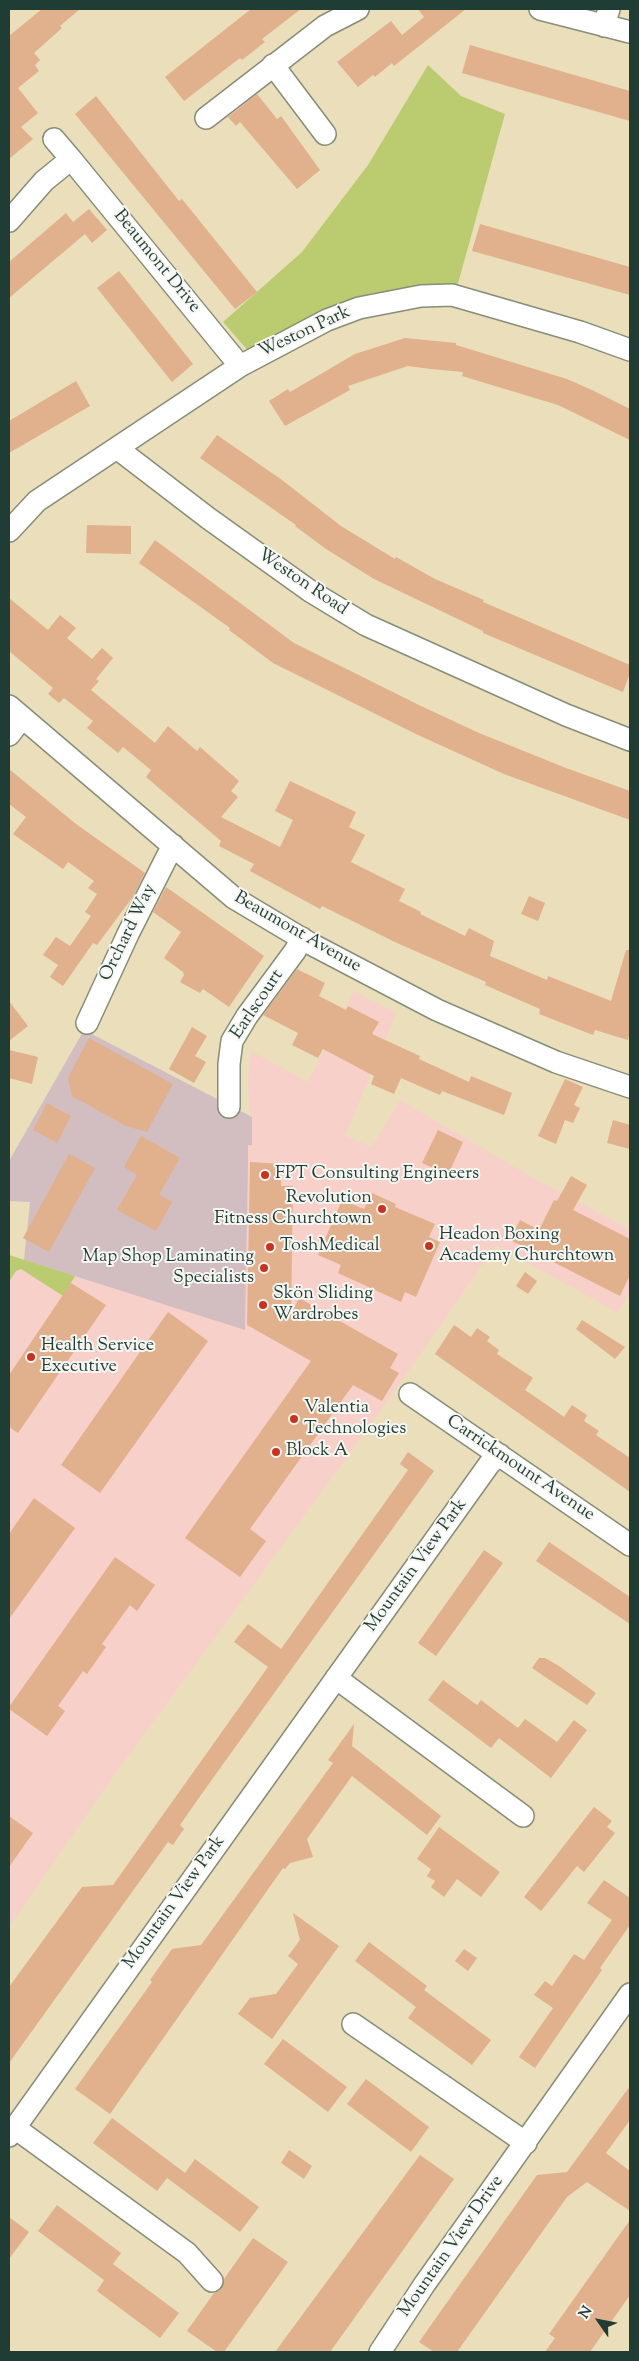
<!DOCTYPE html>
<html>
<head>
<meta charset="utf-8">
<style>
  body { margin:0 }
  #map { position:relative; width:639px; height:2361px; overflow:hidden; background:#ebdebb; font-family:"Sorts Mill Goudy",serif }
  canvas { display:block }
  .frame { position:absolute; inset:0; border:10px solid #1f3d34; pointer-events:none }
  .north { position:absolute; left:574px; top:2296px; width:50px; height:50px; -webkit-text-stroke:4px #f6f6f2; paint-order:stroke; rotate:303deg; font-size:14px; font-weight:700; line-height:20px; text-align:center; color:#1f3d34 }
  .north::after { content:''; display:block; margin:auto; width:18px; height:22px; background:#1f3d34; clip-path:polygon(50% 0,100% 100%,50% 72%,0 100%) }
</style>
</head>
<body>
<div id="map">
<canvas width="639" height="2361"></canvas>
<div class="frame"></div>
<div class="north">N</div>
</div>
<script>
const ctx = document.querySelector('canvas').getContext('2d');
ctx.lineJoin = 'round';
function fill(path, color) { ctx.fillStyle = color; ctx.fill(path, 'evenodd'); }
const poly = rows => new Path2D(rows.map(r => 'M' + r).join(''));
function stroke(path, color, width, dash) { ctx.strokeStyle = color; ctx.lineWidth = width; ctx.lineCap = dash ? 'butt' : 'round'; ctx.setLineDash(dash || []); ctx.stroke(path); }
function drawText(font, color, halo, rows, align = 'center') {
  ctx.font = font + ' "Sorts Mill Goudy",serif'; ctx.lineWidth = 4; ctx.setLineDash([]); ctx.textBaseline = 'middle'; ctx.strokeStyle = halo; ctx.fillStyle = color; for (const [text, x, y, turn = 0] of rows) {
    ctx.save(); ctx.translate(x, y); ctx.rotate((+turn || 0) * Math.PI / 180); ctx.textAlign = isNaN(turn) ? turn : align; if (halo) ctx.strokeText(text, 0, 0); ctx.fillText(text, 0, 0); ctx.restore();
  }
}
fill(poly([
  [354,991,396,1013,345,1136,372,1147,400,1100,530,1176,630,1230,630,1291,618,1313,496,1245,379,1413,110,1781,9,1927,9,1255,75,1276,248,1163,248,1145,252,1145,248,1084,251,1051,308,1082]
]), '#f7d0c9');
fill(poly([
  [84,1030,252,1117,252,1145,248,1145,248,1163,245,1330,24,1260,30,1202,9,1201,9,1161]
]), '#d2bec1');
fill(poly([
  [428,65,461,96,505,114,457,287,250,353,223,322,302,252,368,165],
  [9,1255,75,1276,63,1296,21,1269,16,1271,9,1282]
]), '#bacc6f');
fill(poly([
  [42,9,80,9,60,26,62,28,34,53,40,60,35,65,39,71,18,88,38,113,21,127,33,139,9,159,9,36],
  [251,9,301,9,262,39,265,42,242,60,240,58,184,101,165,77],
  [418,9,466,9,394,66,392,63,375,77,373,75,358,87,337,62,391,21,402,35,424,17],
  [470,45,630,91,630,121,462,73],
  [257,94,277,119,281,116,320,170,297,189,240,122,236,126,228,117],
  [96,96,179,201,182,199,257,292,235,309,75,114],
  [89,209,107,230,92,243,85,234,9,298,9,262,66,213,73,222],
  [480,224,630,267,630,295,472,251],
  [119,271,193,364,172,382,97,288],
  [405,338,456,343,456,345,567,379,592,390,630,409,630,440,558,405,462,376,463,372,431,369,408,366,348,386,350,390,285,426,269,401,288,389,290,392,355,354],
  [76,381,90,406,9,453,9,421],
  [217,435,282,480,341,526,395,559,396,557,435,579,484,600,483,602,630,665,630,673,623,692,483,633,483,631,374,579,326,549,295,526,296,525,200,458],
  [87,525,131,526,131,554,86,553],
  [155,540,294,643,421,706,479,733,566,768,630,791,630,820,504,774,418,735,273,663,229,630,230,628,139,563],
  [9,598,48,630,60,615,76,628,67,638,92,659,102,648,113,658,96,679,99,681,91,690,155,743,168,726,197,751,200,747,239,781,231,791,238,797,221,817,280,847,293,820,275,811,290,781,356,812,349,827,365,835,351,862,405,889,399,901,421,912,420,914,465,936,469,928,494,941,490,956,547,980,548,976,611,1001,626,950,630,950,630,1031,628,1040,595,1030,593,1035,539,1014,540,1009,485,985,486,982,397,943,322,906,320,909,250,871,254,864,219,846,221,841,146,777,151,770,123,747,118,753,87,728,93,721,64,698,59,703,48,694,53,688,9,651],
  [9,769,76,824,145,873,132,898,97,945,93,943,63,986,50,977,58,965,43,955,56,937,70,946,91,916,85,912,97,894,88,888,94,881,68,862,63,869,13,834,26,817,9,804],
  [166,887,264,956,229,1007,203,989,200,993,180,982,184,975,183,972,164,958,181,932,153,912],
  [529,896,545,903,538,921,521,914],
  [297,969,325,983,319,996,346,1010,348,1006,379,1022,372,1034,420,1056,419,1059,469,1082,471,1076,512,1093,504,1115,442,1091,440,1095,401,1078,394,1094,371,1084,374,1076,323,1049,318,1058,292,1045,298,1033,263,1015],
  [9,1001,28,1026,9,1041],
  [192,1027,207,1036,195,1056,206,1062,194,1083,169,1069],
  [89,1038,173,1084,147,1132,126,1126,72,1096,68,1078],
  [9,1050,38,1057,32,1084,9,1078],
  [565,1079,583,1087,574,1105,580,1108,573,1123,565,1120,556,1144,538,1136],
  [47,1103,71,1116,57,1143,33,1130],
  [613,1120,630,1125,630,1149,607,1143],
  [438,1130,463,1142,448,1175,422,1163],
  [141,1136,180,1158,159,1195,172,1202,156,1231,117,1210,137,1175,124,1167],
  [69,1154,95,1168,49,1252,23,1238],
  [250,1162,281,1164,281,1186,293,1186,291,1314,299,1298,398,1354,390,1368,399,1373,382,1401,353,1385,250,1529,266,1541,240,1577,185,1538,311,1361,247,1325],
  [571,1176,587,1185,573,1210,630,1239,630,1275,620,1296,510,1240,520,1220,539,1230,554,1200,557,1201],
  [372,1193,396,1204,395,1207,435,1224,429,1237,440,1242,416,1297,405,1292,401,1302,338,1273,341,1265,318,1255,342,1200,364,1209],
  [525,1272,537,1281,528,1294,516,1286],
  [71,1283,106,1305,18,1433,9,1427,9,1375],
  [168,1312,208,1341,100,1493,61,1465],
  [582,1320,625,1347,615,1359,576,1329],
  [454,1325,471,1337,477,1328,490,1337,487,1341,499,1350,497,1354,533,1378,525,1390,547,1405,564,1417,572,1405,587,1415,584,1421,599,1431,596,1435,630,1458,630,1492,435,1354],
  [408,1452,434,1471,203,1792,180,1825,184,1829,179,1836,173,1845,168,1842,9,2063,9,1987,82,1887,113,1885,268,1667,234,1642,248,1624,281,1649,408,1470,400,1464],
  [34,1498,75,1528,9,1619,9,1534],
  [549,1542,630,1597,630,1624,536,1561],
  [484,1550,503,1563,436,1656,418,1643],
  [115,1557,155,1585,137,1611,130,1605,102,1644,106,1647,87,1674,83,1671,58,1706,65,1711,47,1736,9,1709,9,1707],
  [539,1658,545,1658,559,1666,596,1693,587,1705,532,1668],
  [443,1680,477,1705,481,1700,518,1728,525,1719,557,1742,574,1720,587,1730,551,1778,499,1738,491,1748,428,1700],
  [354,1724,352,1746,441,1816,427,1835,352,1776,307,1839,313,1857,290,1863,285,1869,283,1868,110,2114,75,2089,152,1982,150,1980,172,1949,201,1945,333,1763,328,1760],
  [594,1807,612,1821,607,1827,615,1833,584,1872,577,1866,541,1911,524,1897],
  [9,1816,33,1833,9,1867],
  [439,1827,500,1872,481,1897,457,1879,444,1897,431,1887,435,1881,427,1876,431,1869,417,1859],
  [604,1880,630,1898,630,1925,600,1968,602,1970,535,2068,519,2057,553,2008,534,1995,545,1981,552,1986,574,1954,584,1960,612,1920,587,1903],
  [293,1913,339,1946,272,2039,238,2014,250,1998,276,1994,298,1964,288,1956,300,1940],
  [369,1942,427,1986,424,1990,491,2040,472,2065,408,2018,416,2007,355,1961],
  [464,1949,477,1958,468,1971,455,1961],
  [283,2039,347,2087,328,2112,264,2064],
  [366,2079,429,2127,411,2152,347,2104],
  [630,2086,630,2120,606,2153,630,2171,630,2211,587,2182,567,2197,457,2352,434,2352,419,2342,537,2175,567,2172],
  [112,2118,185,2173,195,2159,259,2207,240,2232,167,2178,157,2191,93,2143],
  [289,2150,312,2166,304,2179,281,2163],
  [420,2155,454,2179,330,2352,275,2352],
  [57,2205,121,2253,113,2264,179,2313,160,2338,97,2291,104,2280,38,2231],
  [9,2217,29,2232,9,2259],
  [630,2220,630,2295,590,2352,545,2352,555,2338,549,2334],
  [253,2238,288,2262,224,2352,217,2352,187,2331,214,2293,221,2290,224,2279]
]), '#e1b08c');
const minor = poly([
  [540,9,630,32],
  [604,26,609,9],
  [273,65,325,134],
  [206,118,325,26,358,9],
  [54,139,71,159],
  [9,221,44,181,71,159,240,366],
  [118,449,208,518,310,591,366,625,566,715,630,740],
  [9,531,37,501,240,366,327,320,359,308,421,296,452,295,580,332,630,350],
  [9,706,234,898,311,944,437,1010,556,1062,630,1087],
  [9,735,22,718],
  [87,1023,128,934,173,845],
  [229,1107,229,1064,232,1041,247,1016,295,951,302,938],
  [410,1394,630,1545],
  [336,1678,523,1816],
  [353,2024,526,2143],
  [15,2128,187,2253,212,2281],
  [9,2136,490,1463,500,1455],
  [380,2352,424,2285,630,1994]
]);
stroke(minor, '#858e78', 24);
stroke(minor, '#fff', 21);
for (const [x, y, r, color] of [
  [265,1175,5,"#c8321e"],
  [382,1209,5,"#c8321e"],
  [429,1246,5,"#c8321e"],
  [270,1247,5,"#c8321e"],
  [264,1268,5,"#c8321e"],
  [263,1305,5,"#c8321e"],
  [31,1357,5,"#c8321e"],
  [294,1419,5,"#c8321e"],
  [276,1452,5,"#c8321e"]
]) { const dot = new Path2D(); dot.arc(x, y, r, 0, 2 * Math.PI); ctx.fillStyle = color; ctx.fill(dot); stroke(dot, '#f6f6f2', 2); }
drawText('18px', '#1f3d34', '#f6f6f2', [
  ["Beaumont Drive",156,262,51],
  ["Weston Park",305,333,-25],
  ["Weston Road",302,583,34],
  ["Orchard Way",129,933,-64],
  ["Beaumont Avenue",297,933,30],
  ["Earlscourt",258,1005,-56],
  ["Carrickmount Avenue",520,1469,34],
  ["Mountain View Park",417,1566,-54],
  ["Mountain View Park",175,1903,-54],
  ["Mountain View Drive",452,2247,-55]
]);
drawText('18px', '#1f3d34', '#f6f6f2', [
  ["FPT Consulting Engineers",275,1175],
  ["Revolution",372,1199,"right"],
  ["Fitness Churchtown",372,1220,"right"],
  ["Headon Boxing",439,1236],
  ["Academy Churchtown",439,1257],
  ["ToshMedical",280,1247],
  ["Map Shop Laminating",254,1258,"right"],
  ["Specialists",254,1279,"right"],
  ["Skön Sliding",273,1295],
  ["Wardrobes",273,1316],
  ["Health Service",41,1347],
  ["Executive",41,1368],
  ["Valentia",304,1409],
  ["Technologies",304,1430],
  ["Block A",286,1452]
], 'left');
</script>
</body>
</html>
